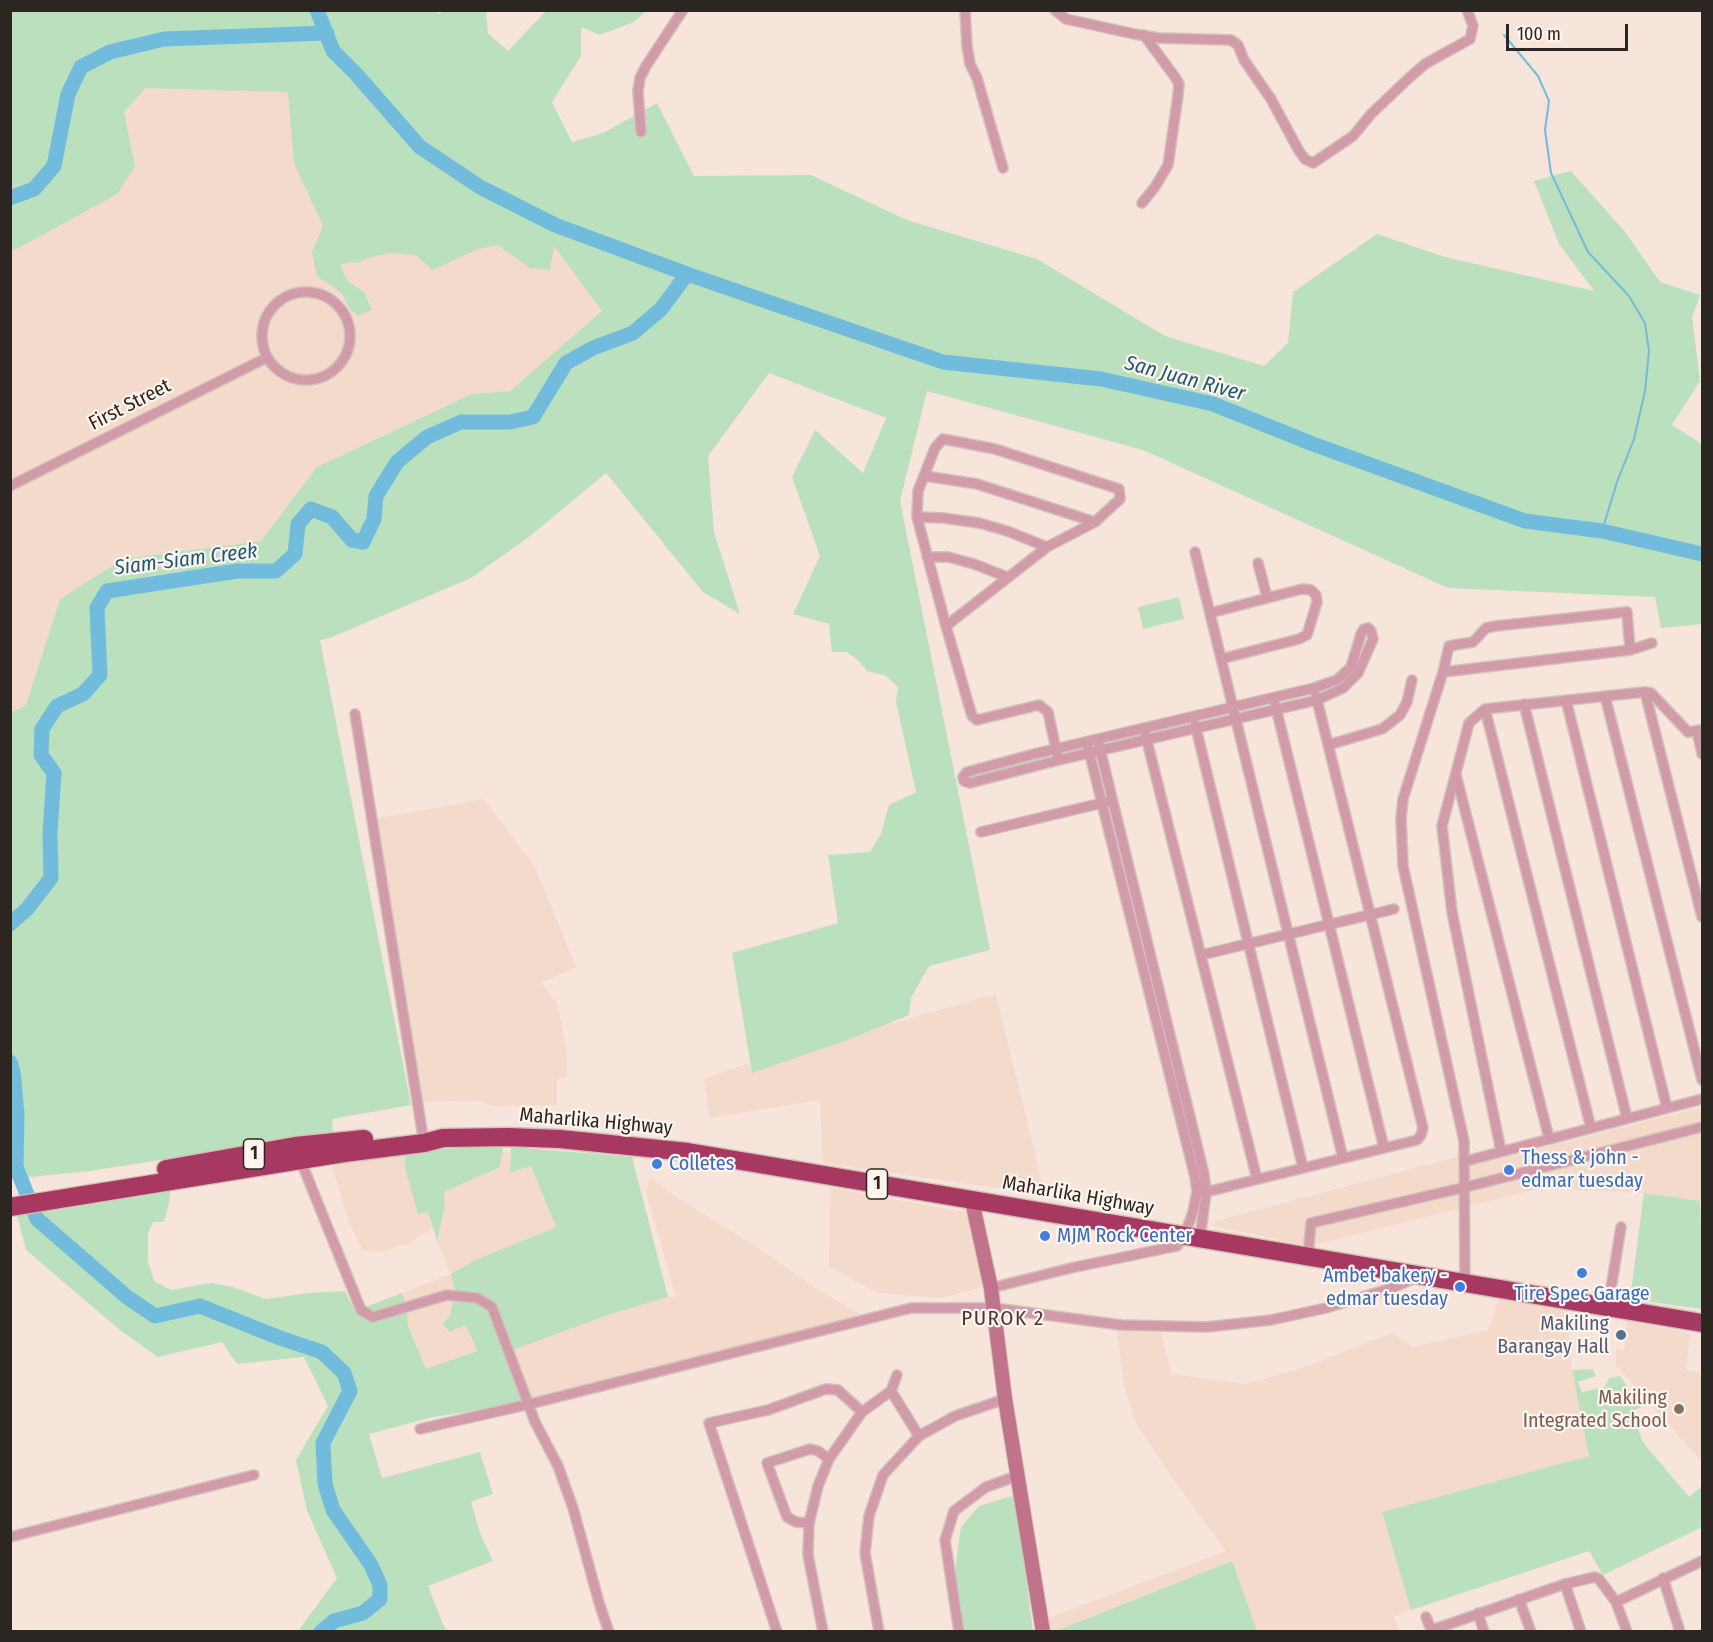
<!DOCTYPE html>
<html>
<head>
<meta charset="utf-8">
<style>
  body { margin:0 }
  #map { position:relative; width:1713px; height:1642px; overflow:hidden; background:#f7e5db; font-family:"Fira Sans Condensed",sans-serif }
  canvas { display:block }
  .frame { position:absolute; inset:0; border:12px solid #2c2622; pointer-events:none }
  .scale { position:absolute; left:1506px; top:24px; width:122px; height:27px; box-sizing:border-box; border:3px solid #2c2622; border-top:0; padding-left:8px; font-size:18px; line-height:21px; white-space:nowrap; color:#2c2622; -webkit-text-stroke:4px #fff4ee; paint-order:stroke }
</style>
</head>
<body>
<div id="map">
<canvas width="1713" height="1642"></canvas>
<div class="frame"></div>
<div class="scale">100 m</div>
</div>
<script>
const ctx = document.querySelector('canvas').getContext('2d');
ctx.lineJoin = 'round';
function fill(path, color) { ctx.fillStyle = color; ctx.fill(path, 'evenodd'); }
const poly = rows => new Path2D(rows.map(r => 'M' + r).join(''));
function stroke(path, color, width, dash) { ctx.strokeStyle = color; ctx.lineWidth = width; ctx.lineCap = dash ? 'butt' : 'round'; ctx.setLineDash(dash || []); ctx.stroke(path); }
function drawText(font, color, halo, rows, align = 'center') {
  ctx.font = font + ' "Fira Sans Condensed",sans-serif'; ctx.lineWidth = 4.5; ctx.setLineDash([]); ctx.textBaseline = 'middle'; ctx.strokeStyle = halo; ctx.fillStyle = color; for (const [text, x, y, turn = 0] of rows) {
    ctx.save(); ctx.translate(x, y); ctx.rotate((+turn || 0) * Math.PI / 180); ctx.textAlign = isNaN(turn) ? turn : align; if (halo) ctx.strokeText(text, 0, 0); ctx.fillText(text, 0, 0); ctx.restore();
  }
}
fill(poly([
  [11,11,297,11,554,245,602,311,510,391,472,394,317,467,261,541,123,559,60,599,26,705,11,713],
  [484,799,535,867,576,967,541,983,557,1003,567,1051,567,1077,557,1079,557,1105,497,1106,488,1105,482,1101,422,1102,408,1004,369,820],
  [996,994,1045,1195,823,1163,820,1100,709,1118,704,1079,749,1063,752,1072,891,1024],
  [1702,1107,1702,1201,1644,1193,1573,1190,1570,1181,1310,1246,1213,1226,1216,1221,1453,1158,1460,1151,1475,1165],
  [405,1152,419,1214,428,1212,433,1228,409,1243,377,1253,362,1249,349,1222,330,1161],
  [503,1152,510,1152,510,1173,531,1166,556,1227,475,1260,451,1274,455,1292,450,1316,466,1324,477,1351,426,1369,408,1326,407,1308,402,1293,451,1274,437,1241,445,1205,444,1192,499,1169],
  [650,1177,673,1195,761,1250,820,1291,861,1314,859,1319,531,1402,514,1350,605,1316,668,1297,676,1297,646,1192],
  [831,1188,970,1213,976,1224,983,1287,941,1298,878,1293,829,1267],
  [1500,1298,1567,1310,1572,1370,1589,1456,1382,1512,1411,1610,1394,1617,1399,1631,1257,1631,1231,1561,1056,1631,1050,1631,1049,1618,1226,1551,1176,1483,1136,1423,1124,1386,1117,1330,1161,1333,1171,1374,1248,1384,1308,1366,1392,1333,1413,1347,1488,1330],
  [1627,1321,1690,1333,1686,1370,1702,1373,1702,1462,1616,1365,1616,1349,1624,1350]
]), '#f3dacb');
fill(poly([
  [434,10,439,14,443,11,486,11,488,33,508,51,546,11,646,11,634,22,600,35,581,27,581,56,552,102,572,142,603,133,657,103,694,176,811,175,907,220,1037,259,1165,336,1264,366,1288,343,1293,292,1377,234,1445,257,1594,291,1559,244,1534,181,1571,171,1626,233,1660,282,1700,295,1692,317,1700,381,1672,425,1702,444,1702,624,1661,628,1655,597,1448,588,1143,450,927,391,900,501,990,950,929,966,911,998,909,1015,848,1040,752,1073,732,953,838,923,828,855,870,852,881,834,889,805,916,792,896,702,898,687,886,676,867,671,860,662,847,652,832,652,829,624,793,614,820,556,792,477,815,430,863,473,886,418,769,373,708,456,714,532,740,614,703,592,606,473,529,537,471,578,330,638,320,640,411,1105,332,1119,333,1133,90,1171,11,1179,11,713,26,705,60,599,123,559,261,541,317,467,472,394,510,391,602,311,554,246,550,270,530,268,498,245,478,249,432,270,416,255,391,253,370,257,357,263,350,262,340,265,347,281,364,292,372,310,358,316,350,309,342,293,317,276,312,253,323,226,294,163,288,92,145,88,124,112,135,167,117,194,11,252,11,11],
  [1179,597,1184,619,1143,629,1138,607],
  [502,1145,503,1152,499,1168,444,1192,445,1205,437,1241,428,1212,418,1214,405,1168,405,1152],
  [511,1147,632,1157,668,1297,605,1316,508,1352,526,1400,510,1406,433,1417,369,1434,382,1478,480,1452,493,1494,471,1502,480,1533,493,1561,428,1586,446,1631,298,1631,337,1578,307,1511,296,1460,328,1406,304,1357,237,1364,222,1342,158,1357,121,1331,26,1250,16,1211,171,1187,169,1204,164,1222,153,1222,148,1233,148,1261,154,1281,171,1290,211,1283,233,1287,266,1299,309,1293,345,1291,355,1311,402,1293,407,1308,408,1326,426,1369,477,1351,466,1325,449,1332,443,1323,450,1316,455,1292,451,1274,475,1260,556,1227,531,1166,510,1173],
  [1644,1193,1700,1201,1702,1240,1702,1309,1630,1299],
  [1593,1369,1596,1376,1578,1382,1582,1392,1605,1387,1609,1378,1620,1376,1641,1407,1633,1411,1642,1441,1689,1497,1702,1486,1702,1527,1603,1575,1589,1551,1411,1610,1382,1512,1589,1456,1572,1370],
  [1015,1495,1033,1631,964,1631,955,1571,961,1527,979,1506],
  [1232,1561,1257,1631,1056,1631]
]), '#bbe0bd');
stroke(poly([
  [1504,35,1538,76,1549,101,1545,130,1551,173,1588,252,1629,296,1645,323,1649,351,1645,391,1634,439,1617,482,1602,531]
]), '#71bcdd', 2);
stroke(poly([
  [317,10,333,51,356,74,420,147,480,187,555,225,687,274,943,362,1101,379,1213,404,1313,444,1525,521,1602,531,1702,554],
  [10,198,34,189,54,166,68,94,81,67,110,52,164,39,327,33],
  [10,924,27,909,51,878,50,833,54,773,41,755,42,729,57,706,83,694,100,675,97,608,107,591,237,571,276,571,295,554,298,524,311,509,332,517,352,540,363,542,374,519,376,496,397,462,427,437,461,422,510,422,533,417,566,363,593,348,633,333,661,309,687,274],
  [10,1062,13,1072,17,1114,16,1167,37,1219,127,1297,155,1316,200,1306,280,1338,322,1352,344,1373,350,1391,323,1443,325,1484,333,1510,371,1565,380,1585,380,1599,363,1613,334,1621,321,1632]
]), '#71bcdd', 15);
const street = poly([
  [965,10,967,46,970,64,977,78,1003,168],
  [1055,10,1066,19,1134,34,1159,38,1231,40,1238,45,1244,60,1271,99,1299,151,1305,159,1313,163,1353,136,1371,114,1409,78,1425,64,1470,39,1473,26,1467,10],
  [641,132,638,91,640,78,646,66,683,10],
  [1142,203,1155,187,1168,165,1178,95,1179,84,1175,77,1144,35],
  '262 336a44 44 0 1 1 88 0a44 44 0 1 1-88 0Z',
  [925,476,977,484,1095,522],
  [10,486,266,358],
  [917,517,943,518,979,523,1007,531,1047,547],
  [1195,552,1343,1158],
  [927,557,948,557,974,564,1007,577],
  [1258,563,1267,597],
  [1210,613,1302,589,1311,590,1316,595,1317,602,1307,635,1299,639,1221,659],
  [946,626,1047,547,1095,522,1120,499,1119,489,995,449,943,439,935,448,918,491,917,517,946,626,972,716,977,720,1039,705,1048,712,1057,754],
  [1368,628,1371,631,1373,639,1358,673,1343,688,1317,700,1059,760,970,783,964,781,963,777,967,772,1034,754,1314,688,1337,680,1351,667,1361,634,1364,629,1368,628],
  [1443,672,1630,650,1652,643],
  [1645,692,1702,917],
  [1605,696,1702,1080],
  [1566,700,1667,1108],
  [1275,704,1384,1148],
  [1524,704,1627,1118],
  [1485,709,1591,1128],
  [355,714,424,1143],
  [1195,724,1303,1168],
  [1697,731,1702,754],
  [1145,733,1257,1179],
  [1099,745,1204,1174,1206,1192,1200,1239],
  [1328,745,1382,729,1400,715,1407,702,1412,680],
  [1456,775,1549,1138],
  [981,832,1106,802],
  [1201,955,1394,909],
  [1501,1151,1452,912,1442,826,1469,723,1485,709,1645,692,1651,693,1688,732,1702,730],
  [300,1159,361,1310,373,1317,447,1295,477,1298,492,1307,535,1422,558,1466,573,1508,600,1606,609,1632],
  [1466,1161,1702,1099],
  [1197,1191,1206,1192,1417,1140,1421,1135,1423,1128,1316,696],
  [1308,1257,1311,1223,1466,1187,1702,1127],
  [1465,1284,1464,1141,1403,866,1401,819,1403,799,1443,672,1449,646,1473,642,1486,628,1496,626,1627,612,1630,650],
  [991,1288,1071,1268,1177,1246,1184,1236,1193,1212,1197,1191,1195,1177,1088,747],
  [1608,1307,1621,1227],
  [897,1375,891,1391,919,1436],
  [420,1429,530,1404,911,1308,994,1308,1121,1325,1207,1327,1271,1320,1326,1308,1392,1288,1415,1278],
  [809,1523,796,1522,787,1517,767,1463,810,1449,818,1451,829,1459],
  [10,1537,254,1475],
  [1663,1578,1680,1632],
  [1565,1584,1581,1632],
  [1519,1599,1531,1632],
  [1616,1602,1702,1561],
  [1478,1613,1484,1632],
  [1426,1617,1432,1632],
  [1432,1630,1565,1584,1595,1577,1599,1579,1616,1602,1627,1632],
  [777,1632,709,1423,768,1410,826,1389,838,1390,862,1412],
  [823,1632,808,1555,809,1523,818,1486,829,1459,862,1412,891,1391],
  [879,1632,865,1553,869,1516,883,1475,919,1436,955,1416,1005,1399],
  [959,1632,945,1540,954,1511,986,1487,1017,1476]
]);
const secondary = poly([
  [972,1201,991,1288,1005,1399,1043,1632]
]);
const highway = poly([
  [166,1169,295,1146,364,1139],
  [10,1207,344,1153,424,1143,443,1138,508,1137,560,1139,688,1152,1702,1323]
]);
stroke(street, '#d2c3ba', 12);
stroke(secondary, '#d2c3ba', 16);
stroke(highway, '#d2c3ba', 21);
stroke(street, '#d19ba9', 9);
stroke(secondary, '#c0738a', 14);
stroke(highway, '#a63861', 18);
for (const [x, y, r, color] of [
  [657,1164,6,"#3f7fe0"],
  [1509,1170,6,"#3f7fe0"],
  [1045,1236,6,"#3f7fe0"],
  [1582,1273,6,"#3f7fe0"],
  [1460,1287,6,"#3f7fe0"],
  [1621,1335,6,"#5c6f8a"],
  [1679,1409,6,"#8d6e63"]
]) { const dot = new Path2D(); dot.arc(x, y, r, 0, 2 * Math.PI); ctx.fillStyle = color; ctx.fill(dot); stroke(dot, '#fff4ee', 2); }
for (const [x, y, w] of [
  [254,1154,21],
  [877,1184,21]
]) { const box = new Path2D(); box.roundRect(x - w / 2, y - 15, w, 30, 4.5); ctx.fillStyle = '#fff4ee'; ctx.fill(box); stroke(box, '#2c2622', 1.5); }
drawText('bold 18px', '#2c2622', null, [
  ["1",254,1154],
  ["1",877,1184]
]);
drawText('20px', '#2c2622', '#fff4ee', [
  ["First Street",130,405,-27],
  ["Maharlika Highway",596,1122,5],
  ["Maharlika Highway",1078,1196,10]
]);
drawText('20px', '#366cbe', '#fff4ee', [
  ["Thess & john -",1521,1158],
  ["edmar tuesday",1521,1181],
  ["Colletes",669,1164],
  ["MJM Rock Center",1057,1236],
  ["Ambet bakery -",1448,1276,"right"],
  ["edmar tuesday",1448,1299,"right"],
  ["Tire Spec Garage",1582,1294,"center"]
], 'left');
drawText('20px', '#4e5e75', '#fff4ee', [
  ["Makiling",1609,1324],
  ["Barangay Hall",1609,1347]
], 'right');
drawText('20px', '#785e54', '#fff4ee', [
  ["Makiling",1667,1398],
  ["Integrated School",1667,1421]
], 'right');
drawText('italic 21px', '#1d5970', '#fff4ee', [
  ["San Juan River",1185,379,15],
  ["Siam-Siam Creek",186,560,-7]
]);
ctx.letterSpacing = '1.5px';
drawText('21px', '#473931', '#fff4ee', [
  ["PUROK 2",1003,1319]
]);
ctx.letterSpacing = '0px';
</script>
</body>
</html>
